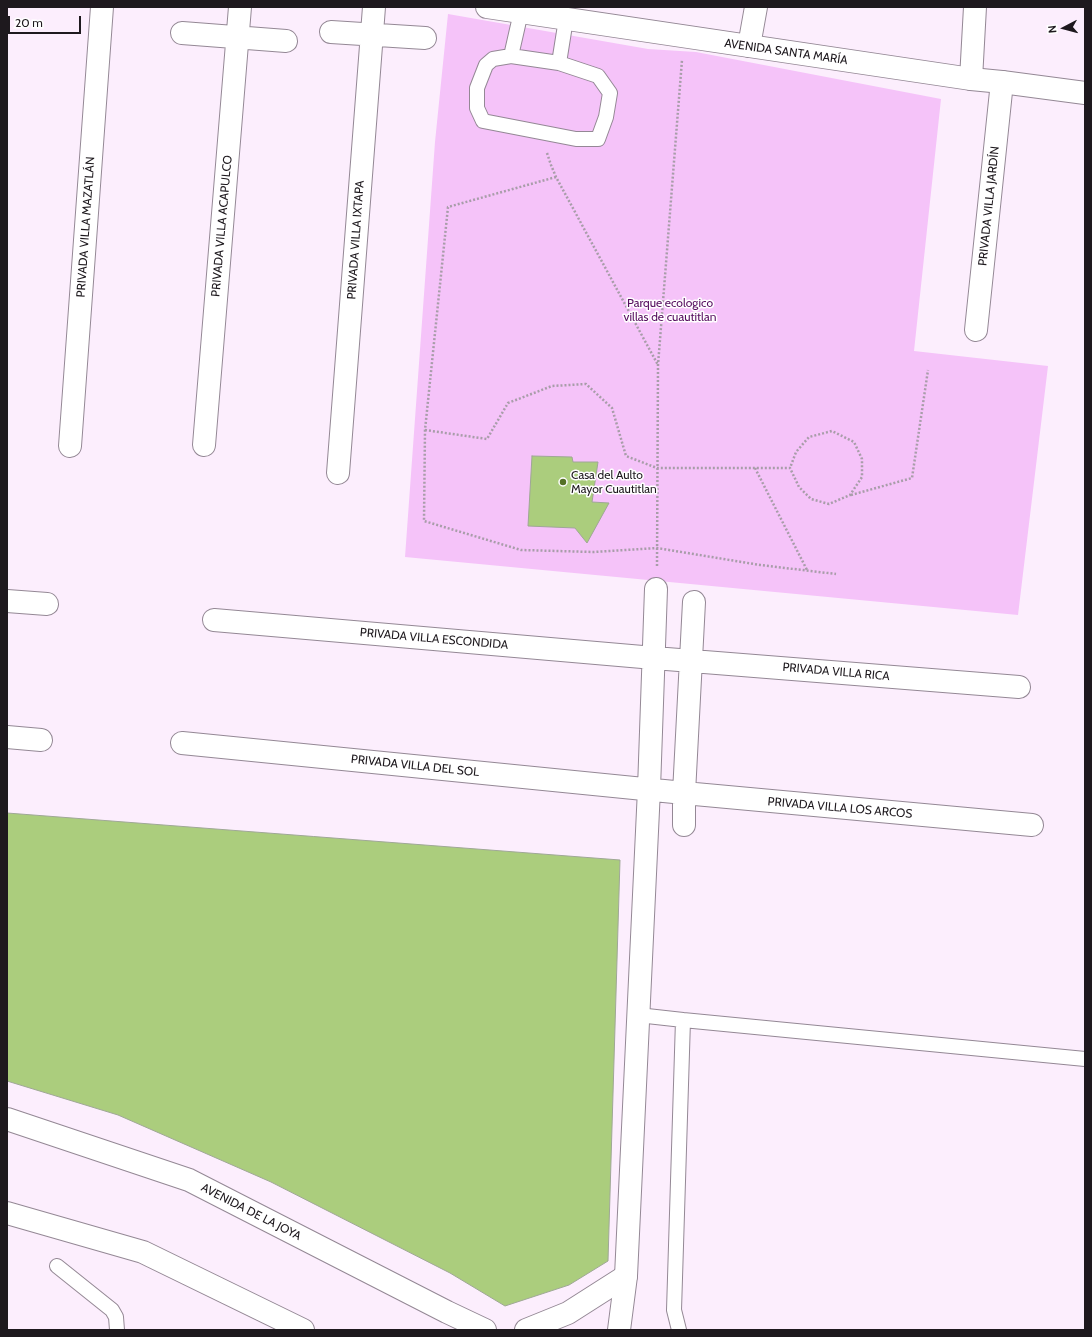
<!DOCTYPE html>
<html>
<head>
<meta charset="utf-8">
<style>
  body { margin:0 }
  #map { position:relative; width:1092px; height:1337px; overflow:hidden; background:#fceefd; font-family:Cabin,sans-serif }
  canvas { display:block }
  .frame { position:absolute; inset:0; border:8px solid #1e191e; pointer-events:none }
  .north { position:absolute; left:1044px; top:8px; width:40px; height:40px; -webkit-text-stroke:3px #fff; paint-order:stroke; rotate:264deg; font-size:11px; font-weight:700; line-height:16px; text-align:center; color:#1e191e }
  .north::after { content:''; display:block; margin:auto; width:14px; height:18px; background:#1e191e; clip-path:polygon(50% 0,100% 100%,50% 72%,0 100%) }
  .scale { position:absolute; left:8px; top:16px; width:73px; height:18px; box-sizing:border-box; border:2px solid #1e191e; border-top:0; padding-left:5px; font-size:12px; line-height:14px; white-space:nowrap; color:#1e191e; -webkit-text-stroke:3px #fff; paint-order:stroke }
</style>
</head>
<body>
<div id="map">
<canvas width="1092" height="1337"></canvas>
<div class="frame"></div>
<div class="north">N</div>
<div class="scale">20 m</div>
</div>
<script>
const ctx = document.querySelector('canvas').getContext('2d');
ctx.lineJoin = 'round';
function fill(path, color) { ctx.fillStyle = color; ctx.fill(path, 'evenodd'); }
const poly = rows => new Path2D(rows.map(r => 'M' + r).join(''));
function stroke(path, color, width, dash) { ctx.strokeStyle = color; ctx.lineWidth = width; ctx.lineCap = dash ? 'butt' : 'round'; ctx.setLineDash(dash || []); ctx.stroke(path); }
function drawText(font, color, halo, rows, align = 'center') {
  ctx.font = font + ' Cabin,sans-serif'; ctx.lineWidth = 3; ctx.setLineDash([]); ctx.textBaseline = 'middle'; ctx.strokeStyle = halo; ctx.fillStyle = color; for (const [text, x, y, turn = 0] of rows) {
    ctx.save(); ctx.translate(x, y); ctx.rotate((+turn || 0) * Math.PI / 180); ctx.textAlign = isNaN(turn) ? turn : align; if (halo) ctx.strokeText(text, 0, 0); ctx.fillText(text, 0, 0); ctx.restore();
  }
}
fill(poly([
  [448,14,648,49,696,52,941,99,914,351,1048,366,1018,615,405,557,435,142]
]), '#f5c3f9');
const building = poly([
  [532,456,572,457,573,462,598,462,592,502,609,503,587,543,575,528,528,526,532,456],
  [7,813,620,860,608,1261,569,1285,505,1306,450,1273,271,1182,118,1115,7,1081,7,813]
]);
fill(building, '#abcd7d');
stroke(building, '#9fa796', 1);
const lane = poly([
  [511,56,521,12],
  [559,63,511,56,493,59,486,65,477,88,477,108,483,121,576,139,598,139,606,117,610,93,598,76,559,63,566,19],
  [638,1015,683,1020],
  [57,1266,112,1310,116,1317,117,1330],
  [679,1330,674,1310,683,1020,1085,1059]
]);
const street = poly([
  [331,32,425,38],
  [182,33,286,41],
  [749,46,756,7],
  [971,79,975,7],
  [976,330,1002,82],
  [204,445,240,7],
  [70,446,102,7],
  [338,473,374,7],
  [7,601,47,604],
  [214,620,654,658,1019,687],
  [7,737,41,740],
  [182,743,684,793,1032,825],
  [684,825,684,793,694,602],
  [619,1330,626,1276,649,789,656,589]
]);
const secondary = poly([
  [487,7,971,79,1002,82,1085,93],
  [7,1119,189,1180,447,1312,485,1330],
  [7,1213,143,1252,303,1330],
  [526,1330,568,1313,626,1276]
]);
stroke(lane, '#948895', 16);
stroke(street, '#948895', 24);
stroke(secondary, '#948895', 24);
stroke(poly([
  [547,153,551,165,556,177,658,365],
  [556,177,448,207,425,430,424,521,521,550,593,552,657,548,760,565,836,574],
  [425,430,487,439,508,403,552,386,586,384,612,408,626,456,657,468,790,468,799,487,811,499,829,504,850,495,862,477,862,459,854,442,832,431,809,437,796,452,790,468],
  [755,468,807,570],
  [851,495,912,478,928,370],
  [657,566,658,365,682,60]
]), '#a89da9', 2.5, [2, 2]);
stroke(lane, '#fff', 14);
stroke(street, '#fff', 22);
stroke(secondary, '#fff', 22);
for (const [x, y, r, color] of [
  [563,482,4,"#547125"]
]) { const dot = new Path2D(); dot.arc(x, y, r, 0, 2 * Math.PI); ctx.fillStyle = color; ctx.fill(dot); stroke(dot, '#fff', 1.5); }
drawText('12px', '#1e191e', '#fff', [
  ["AVENIDA SANTA MARÍA",786,52,8],
  ["PRIVADA VILLA JARDÍN",989,206,-84],
  ["PRIVADA VILLA ACAPULCO",222,226,-85],
  ["PRIVADA VILLA MAZATLÁN",86,227,-86],
  ["PRIVADA VILLA IXTAPA",356,240,-86],
  ["PRIVADA VILLA ESCONDIDA",434,639,5],
  ["PRIVADA VILLA RICA",836,672,5],
  ["PRIVADA VILLA DEL SOL",415,766,6],
  ["PRIVADA VILLA LOS ARCOS",840,808,5],
  ["AVENIDA DE LA JOYA",251,1212,27]
]);
drawText('12px', '#550c5e', '#fff', [
  ["Parque ecologico",670,303],
  ["villas de cuautitlan",670,317]
]);
drawText('12px', '#1e191e', '#fff', [
  ["Casa del Aulto",571,475],
  ["Mayor Cuautitlan",571,489]
], 'left');
</script>
</body>
</html>
